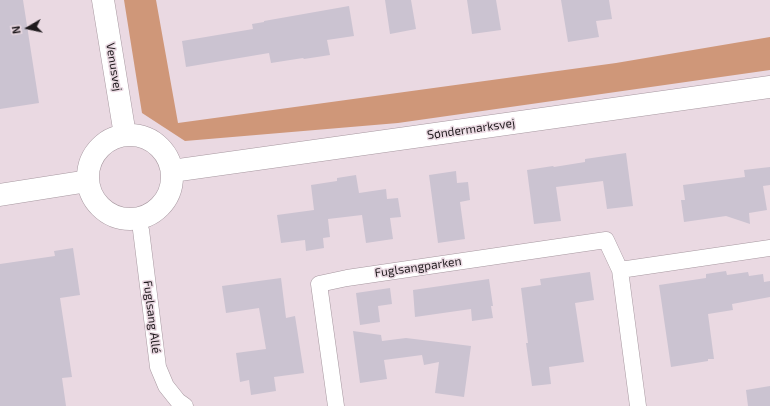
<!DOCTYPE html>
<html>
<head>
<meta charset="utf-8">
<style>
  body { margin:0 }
  #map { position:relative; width:770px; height:406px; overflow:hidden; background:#ead9e2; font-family:"Exo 2",sans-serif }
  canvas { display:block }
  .north { position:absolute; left:8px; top:8px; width:40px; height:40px; -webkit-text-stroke:3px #ead9e2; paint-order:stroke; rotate:261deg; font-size:11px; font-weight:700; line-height:16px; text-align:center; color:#1f1a1d }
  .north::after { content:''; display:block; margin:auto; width:14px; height:18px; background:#1f1a1d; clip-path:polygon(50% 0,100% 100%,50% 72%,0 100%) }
</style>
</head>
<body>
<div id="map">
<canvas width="770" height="406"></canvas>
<div class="north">N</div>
</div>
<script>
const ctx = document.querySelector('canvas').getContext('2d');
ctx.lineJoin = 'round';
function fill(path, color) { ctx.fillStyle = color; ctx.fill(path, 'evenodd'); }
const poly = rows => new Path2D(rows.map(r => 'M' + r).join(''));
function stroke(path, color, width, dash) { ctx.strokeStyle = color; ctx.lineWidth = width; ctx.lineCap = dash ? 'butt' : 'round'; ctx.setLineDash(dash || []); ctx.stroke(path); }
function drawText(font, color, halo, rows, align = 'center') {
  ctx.font = font + ' "Exo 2",sans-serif'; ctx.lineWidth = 3; ctx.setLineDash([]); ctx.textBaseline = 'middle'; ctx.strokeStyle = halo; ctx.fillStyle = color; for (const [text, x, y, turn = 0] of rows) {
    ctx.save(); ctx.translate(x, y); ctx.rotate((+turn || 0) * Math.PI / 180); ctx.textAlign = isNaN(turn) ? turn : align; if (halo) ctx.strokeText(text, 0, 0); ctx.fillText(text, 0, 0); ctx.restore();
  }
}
fill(poly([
  [124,0,156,0,178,123,616,63,770,37,770,70,398,123,185,141,142,113]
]), '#cf9779');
fill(poly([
  [0,0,23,0,39,103,0,109],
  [385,0,411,0,416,29,390,34],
  [467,0,496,0,501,30,472,34],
  [561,0,609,0,612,19,596,21,599,37,568,42],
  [349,6,354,36,327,40,330,55,304,59,303,58,271,63,269,53,186,67,182,41,253,29,252,24,264,22,264,21],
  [626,153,633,206,607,209,603,181,556,187,561,221,534,224,527,170,553,166,554,167,585,162,585,159],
  [770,167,770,185,763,186,767,210,749,213,750,224,726,216,684,222,681,200,685,200,683,185,745,177,744,170],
  [456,171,457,183,468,182,470,200,460,202,465,239,438,243,429,175],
  [356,175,359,193,386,189,387,199,398,198,401,217,390,218,393,239,366,243,362,215,328,219,330,237,323,238,324,248,306,251,305,240,281,243,277,215,314,210,311,185,337,181,337,178],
  [73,248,80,295,60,298,72,377,62,378,66,406,0,406,0,264,55,256,54,251],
  [726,271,727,275,748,272,749,276,763,274,764,282,770,281,770,297,732,304,733,310,708,314,714,359,708,359,708,361,671,367,659,285,706,278,706,274],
  [590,272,594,300,575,303,584,362,549,367,551,384,532,386,526,343,528,343,521,288,541,285,540,279],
  [281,278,286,318,295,316,304,373,274,377,276,391,251,395,249,380,240,382,236,353,266,349,259,308,226,313,222,286],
  [489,279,493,306,491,306,493,318,472,321,471,309,415,317,413,290],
  [390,288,392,304,378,306,380,322,360,325,356,293],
  [353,331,381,335,382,341,406,338,471,346,464,397,435,393,439,362,424,365,422,355,384,360,387,379,360,383],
  [770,386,770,406,748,406,746,390]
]), '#cbc3d1');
const street = poly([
  [141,230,158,367,166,386,178,401,185,406],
  [620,270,770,248],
  [336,406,319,284,347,278,606,240,620,270,638,406]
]);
const secondary = poly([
  [103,0,125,135],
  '88 177a42 42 0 1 1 84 0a42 42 0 1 1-84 0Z',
  [172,171,770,87],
  [0,195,88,181]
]);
stroke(street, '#a798a0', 17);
stroke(secondary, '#a798a0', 23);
stroke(street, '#fff', 16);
stroke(secondary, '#fff', 22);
drawText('12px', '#1f1a1d', '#ead9e2', [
  ["Venusvej",114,67,81],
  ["Søndermarksvej",471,129,-8],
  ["Fuglsangparken",418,267,-8],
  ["Fuglsang Allé",152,317,83]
]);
</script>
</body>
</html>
